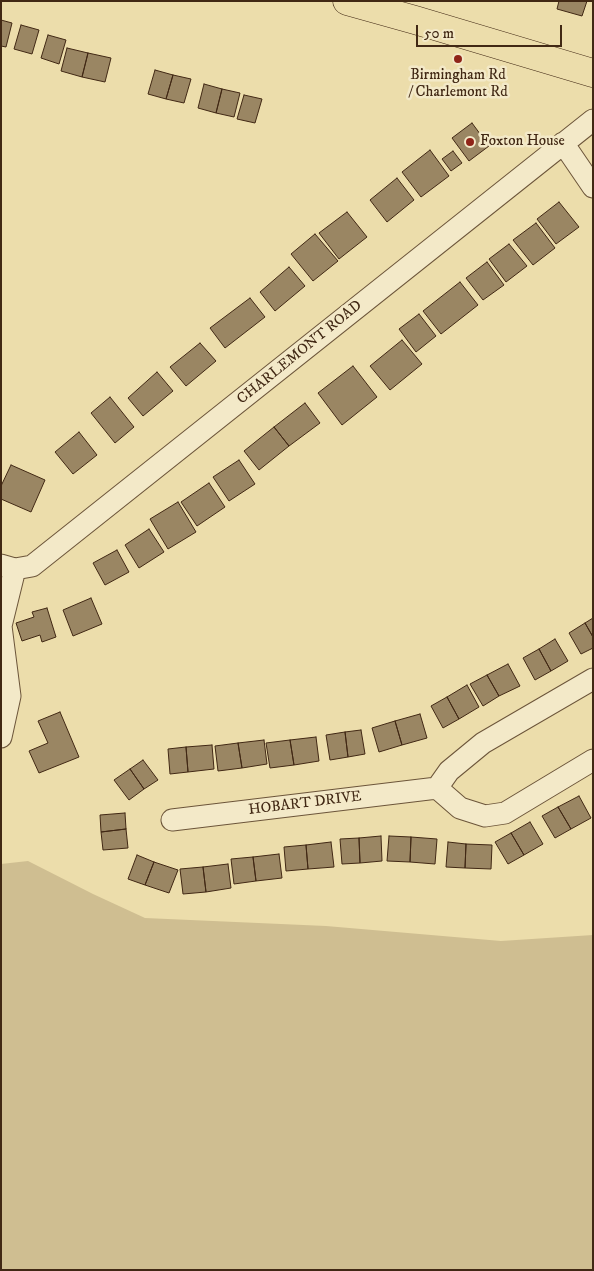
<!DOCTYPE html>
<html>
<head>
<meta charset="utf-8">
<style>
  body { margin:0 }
  #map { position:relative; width:594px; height:1271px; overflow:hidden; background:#ecddab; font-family:"IM FELL DW Pica",serif }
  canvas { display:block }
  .frame { position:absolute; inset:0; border:2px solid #412814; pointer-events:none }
  .scale { position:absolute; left:416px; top:25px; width:146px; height:22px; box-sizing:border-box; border:2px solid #412814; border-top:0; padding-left:6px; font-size:15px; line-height:18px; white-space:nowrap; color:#412814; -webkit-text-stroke:4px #f3e9c8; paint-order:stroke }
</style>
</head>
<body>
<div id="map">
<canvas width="594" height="1271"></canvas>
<div class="frame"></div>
<div class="scale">50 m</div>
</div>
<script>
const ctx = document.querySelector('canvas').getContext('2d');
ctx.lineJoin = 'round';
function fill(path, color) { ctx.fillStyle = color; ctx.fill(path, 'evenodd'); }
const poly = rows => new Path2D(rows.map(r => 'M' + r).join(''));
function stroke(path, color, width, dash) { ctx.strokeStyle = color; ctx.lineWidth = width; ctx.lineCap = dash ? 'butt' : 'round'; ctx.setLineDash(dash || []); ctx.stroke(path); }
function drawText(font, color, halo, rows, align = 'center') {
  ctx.font = font + ' "IM FELL DW Pica",serif'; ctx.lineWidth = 5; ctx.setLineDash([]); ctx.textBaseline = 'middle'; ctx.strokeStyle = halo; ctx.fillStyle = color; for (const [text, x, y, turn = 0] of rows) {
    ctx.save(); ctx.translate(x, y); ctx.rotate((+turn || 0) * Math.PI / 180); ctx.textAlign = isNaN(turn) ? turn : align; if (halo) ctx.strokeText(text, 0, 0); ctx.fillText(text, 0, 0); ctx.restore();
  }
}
fill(poly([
  [28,861,93,894,145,918,326,926,501,941,593,935,593,1270,1,1270,1,864]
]), '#cfbe91');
const building = poly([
  [559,1,587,1,582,16,557,9,559,1],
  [1,20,12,23,6,47,1,46,1,20],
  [21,25,39,30,32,54,14,49,21,25],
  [48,35,66,40,59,64,41,58,48,35],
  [67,48,88,53,82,77,61,71,67,48],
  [88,53,111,58,105,82,82,77,88,53],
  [155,70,173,75,166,99,148,94,155,70],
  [173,75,191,79,184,103,166,99,173,75],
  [204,84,222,89,216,113,198,108,204,84],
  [222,89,240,93,234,117,216,113,222,89],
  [244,95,262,99,255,123,237,119,244,95],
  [472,123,489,146,469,161,452,138,472,123],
  [430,150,449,176,421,197,402,172,430,150],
  [453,151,462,163,451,171,442,159,453,151],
  [397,178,414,200,387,222,370,200,397,178],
  [559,202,579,227,556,244,537,219,559,202],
  [347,212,367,237,339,259,319,233,347,212],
  [536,223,555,248,533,265,513,240,536,223],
  [315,234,338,261,313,281,291,254,315,234],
  [509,244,527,266,506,282,489,259,509,244],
  [487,262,504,285,483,300,466,278,487,262],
  [289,267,305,286,275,311,260,292,289,267],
  [460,282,478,305,441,334,423,311,460,282],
  [250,298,265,317,225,348,210,328,250,298],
  [419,314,436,336,416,352,399,329,419,314],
  [402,340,422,364,390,390,370,366,402,340],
  [200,343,216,361,186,386,170,367,200,343],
  [353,366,377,397,342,425,318,393,353,366],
  [157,372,173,391,143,416,128,398,157,372],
  [110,397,134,427,115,443,91,413,110,397],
  [305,403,320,423,289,446,274,427,305,403],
  [274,427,289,446,259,470,244,451,274,427],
  [79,432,97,455,73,474,55,452,79,432],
  [239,460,255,484,229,501,213,477,239,460],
  [11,465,45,480,31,512,1,499,1,486,11,465],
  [209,483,225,507,197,526,181,502,209,483],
  [178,502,196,532,168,549,150,519,178,502],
  [149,529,164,552,139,568,125,545,149,529],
  [117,550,129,572,105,585,93,563,117,550],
  [91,598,102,624,73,636,63,610,91,598],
  [47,608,56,637,42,642,40,635,22,641,16,623,34,617,32,612,47,608],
  [593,618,593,637,585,623,593,618],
  [585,623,593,637,593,648,581,654,569,633,585,623],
  [555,639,568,661,551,671,539,649,555,639],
  [539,649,551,671,535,680,523,658,539,649],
  [508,664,520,686,499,696,487,675,508,664],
  [487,675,499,696,483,706,470,684,487,675],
  [467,685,479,707,459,719,447,697,467,685],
  [447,697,459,719,443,728,431,706,447,697],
  [60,712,79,757,39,773,29,751,48,743,38,721,60,712],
  [420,714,427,738,402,745,395,721,420,714],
  [395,721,402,745,379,752,372,728,395,721],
  [361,730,365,754,348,757,345,732,361,730],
  [345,732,348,757,330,760,326,735,345,732],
  [316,737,319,761,294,765,290,740,316,737],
  [264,740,267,764,242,768,238,743,264,740],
  [290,740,294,765,270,768,266,743,290,740],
  [238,743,242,768,218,771,215,746,238,743],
  [212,745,214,769,188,772,186,747,212,745],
  [186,747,188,772,170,774,168,749,186,747],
  [143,760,158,780,144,789,130,769,143,760],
  [130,769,144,789,129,800,114,780,130,769],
  [579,796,591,818,571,829,558,807,579,796],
  [558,807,571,829,555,838,542,816,558,807],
  [125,813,126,829,101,832,100,815,125,813],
  [530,822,543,844,524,855,511,833,530,822],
  [126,829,128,848,103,850,101,832,126,829],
  [511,833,524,855,508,864,495,842,511,833],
  [381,836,382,861,360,863,359,838,381,836],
  [389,836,411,837,410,862,387,861,389,836],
  [411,837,437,839,435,864,410,862,411,837],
  [359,838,360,863,342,864,340,839,359,838],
  [331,842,334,867,308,869,306,845,331,842],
  [448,842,466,844,465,868,446,867,448,842],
  [466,844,492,845,491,869,465,868,466,844],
  [306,845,308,869,286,871,284,847,306,845],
  [279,854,282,878,256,881,253,857,279,854],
  [137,855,154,862,145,885,128,879,137,855],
  [253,857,256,881,234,884,231,859,253,857],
  [154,862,178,870,169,893,145,885,154,862],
  [228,864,231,888,206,892,203,867,228,864],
  [203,867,206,892,183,894,180,869,203,867]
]);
fill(building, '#9a8663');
stroke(building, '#412814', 1);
const street = poly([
  [563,143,593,187],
  [1,565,15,569,32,566,593,120],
  [1,737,10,696,1,626,15,569],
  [437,788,449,771,483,743,593,679],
  [172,820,437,788,460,808,485,816,505,813,593,760]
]);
const highway = poly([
  [347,1,415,20,593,73]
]);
stroke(street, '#6c553a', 23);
stroke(highway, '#412814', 29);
stroke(street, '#f3e9c8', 21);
stroke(highway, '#ecddab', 28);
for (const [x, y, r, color] of [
  [458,59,5,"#8f2418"],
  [470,142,5,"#8f2418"]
]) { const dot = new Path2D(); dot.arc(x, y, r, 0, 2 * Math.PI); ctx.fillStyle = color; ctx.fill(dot); stroke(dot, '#f3e9c8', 2); }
drawText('15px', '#412814', '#f3e9c8', [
  ["Birmingham Rd",458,76],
  ["/ Charlemont Rd",458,93],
  ["Foxton House",480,142,"left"]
]);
drawText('15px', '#412814', '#f3e9c8', [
  ["CHARLEMONT ROAD",300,353,-39],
  ["HOBART DRIVE",305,804,-7]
]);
</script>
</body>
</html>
